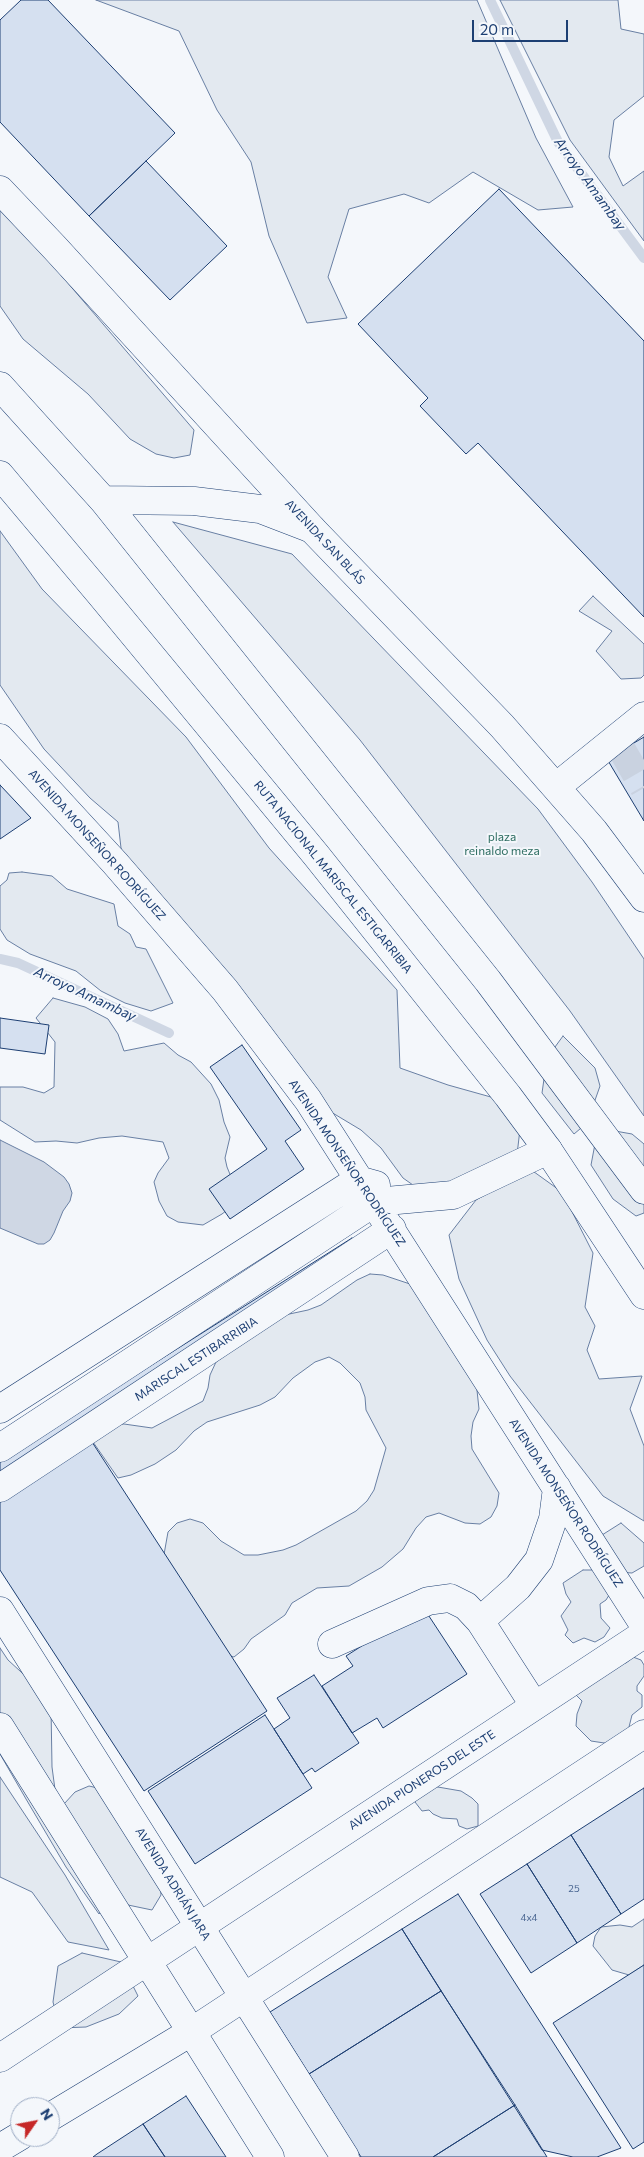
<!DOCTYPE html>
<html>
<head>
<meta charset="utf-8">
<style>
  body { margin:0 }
  #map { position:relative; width:644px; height:2157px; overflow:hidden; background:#f4f7fb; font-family:Commissioner,sans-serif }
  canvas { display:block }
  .north { position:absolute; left:10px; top:2097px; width:50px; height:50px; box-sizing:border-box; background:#f4f7fb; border:1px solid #9eadc5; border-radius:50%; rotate:57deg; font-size:14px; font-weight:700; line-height:20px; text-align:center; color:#1d3f73 }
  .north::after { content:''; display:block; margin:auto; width:18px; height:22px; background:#c62828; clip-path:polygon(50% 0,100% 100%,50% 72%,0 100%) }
  .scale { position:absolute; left:472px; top:20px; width:96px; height:22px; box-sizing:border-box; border:2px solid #1d3f73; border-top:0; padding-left:6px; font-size:15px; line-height:18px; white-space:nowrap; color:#1d3f73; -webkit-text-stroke:4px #f4f7fb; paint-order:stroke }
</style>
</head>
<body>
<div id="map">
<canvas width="644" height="2157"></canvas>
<div class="north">N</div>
<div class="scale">20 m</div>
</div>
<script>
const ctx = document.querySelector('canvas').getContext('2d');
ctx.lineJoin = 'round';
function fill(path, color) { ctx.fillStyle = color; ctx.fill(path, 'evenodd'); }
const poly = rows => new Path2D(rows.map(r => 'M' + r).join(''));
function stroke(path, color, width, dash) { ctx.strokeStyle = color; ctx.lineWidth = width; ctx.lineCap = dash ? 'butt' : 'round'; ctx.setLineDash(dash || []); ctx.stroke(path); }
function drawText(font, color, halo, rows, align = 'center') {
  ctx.font = font + ' Commissioner,sans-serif'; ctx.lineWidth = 4; ctx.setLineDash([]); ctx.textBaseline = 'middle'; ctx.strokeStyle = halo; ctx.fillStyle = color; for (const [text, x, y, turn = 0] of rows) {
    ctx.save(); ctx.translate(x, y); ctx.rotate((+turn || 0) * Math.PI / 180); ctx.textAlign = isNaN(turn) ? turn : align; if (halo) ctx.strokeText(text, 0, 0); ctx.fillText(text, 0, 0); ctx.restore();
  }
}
const green = poly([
  [96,0,477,0,536,138,573,207,538,210,473,172,429,203,404,194,349,209,328,277,347,318,307,323,269,236,251,162,217,110,179,31,96,0],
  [500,0,618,0,621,29,644,34,644,96,614,120,609,157,623,186,644,171,644,241,570,140,500,0],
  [0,204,194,430,190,455,174,458,156,454,130,439,88,394,23,339,0,306,0,204],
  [173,522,292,554,538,809,592,882,644,959,644,1116,570,1011,360,740,173,522],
  [0,531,42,589,186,737,269,848,397,990,400,1068,448,1085,498,1099,520,1129,517,1155,430,1197,403,1178,381,1148,361,1130,316,1103,139,889,121,848,118,822,90,798,44,749,0,685,0,531],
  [593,596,644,644,644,675,641,678,621,679,596,651,612,631,579,611,593,596],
  [22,872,52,876,67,889,114,904,118,926,130,934,136,947,146,949,173,1003,151,1011,125,1003,101,991,76,971,30,954,7,940,0,929,0,886,7,880,9,873,22,872],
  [53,998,85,1007,108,1019,118,1034,124,1051,164,1043,178,1055,191,1062,211,1084,219,1100,224,1122,230,1137,225,1158,227,1167,234,1184,244,1197,222,1214,203,1225,178,1222,167,1216,159,1201,154,1182,158,1173,169,1158,163,1142,122,1136,99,1138,77,1143,56,1141,35,1142,0,1120,0,1087,23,1087,44,1093,54,1087,55,1042,36,1018,53,998],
  [563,1036,595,1068,600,1086,587,1123,574,1134,542,1093,547,1058,563,1036],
  [598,1128,632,1134,644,1144,644,1213,636,1216,613,1199,591,1165,598,1128],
  [530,1169,562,1192,593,1253,585,1307,595,1326,587,1350,599,1379,642,1376,630,1409,644,1446,644,1521,603,1496,510,1376,487,1340,459,1279,449,1235,476,1200,530,1169],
  [370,1274,383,1275,410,1284,476,1381,479,1409,473,1422,471,1436,472,1449,499,1493,497,1506,491,1517,480,1524,465,1523,439,1513,426,1517,416,1528,403,1549,382,1567,349,1586,317,1588,292,1603,285,1615,251,1639,244,1649,234,1657,220,1653,163,1560,168,1532,177,1523,190,1519,203,1523,221,1541,244,1555,258,1555,283,1550,296,1545,356,1511,367,1501,374,1490,386,1448,366,1410,365,1397,360,1383,340,1363,329,1357,315,1362,293,1378,275,1397,260,1405,207,1422,194,1431,176,1450,155,1464,131,1475,118,1478,93,1442,111,1425,124,1424,152,1428,203,1401,208,1388,210,1375,216,1362,280,1316,308,1310,321,1305,357,1280,370,1274],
  [621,1523,644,1543,644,1566,632,1573,618,1572,602,1535,621,1523],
  [583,1570,593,1570,611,1592,606,1600,600,1604,601,1618,610,1628,604,1637,595,1642,584,1638,573,1643,565,1635,568,1630,561,1616,571,1602,566,1594,563,1583,583,1570],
  [0,1648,8,1660,32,1682,51,1707,52,1767,56,1797,64,1804,75,1792,89,1786,106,1790,160,1878,161,1895,152,1910,128,1905,114,1896,99,1914,66,1867,26,1799,0,1754,0,1648],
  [633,1657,641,1660,644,1665,644,1676,637,1686,637,1691,642,1695,642,1707,632,1715,628,1731,611,1744,591,1741,576,1726,577,1714,582,1701,575,1694,615,1660,626,1663,633,1657],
  [0,1777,65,1875,109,1950,68,1942,32,1892,0,1877,0,1777],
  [432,1786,461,1791,472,1798,478,1804,478,1826,467,1829,459,1826,457,1819,442,1818,433,1814,429,1810,422,1811,415,1802,416,1795,432,1786],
  [644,1919,644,1965,629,1975,612,1970,593,1946,595,1936,601,1927,620,1925,632,1927,644,1919],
  [82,1953,121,1962,138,1996,119,2014,86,2027,60,2028,53,2002,58,1966,82,1953]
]);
fill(green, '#e3e9f0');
stroke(green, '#687fa3', 1);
const water = poly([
  [0,1140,44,1162,64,1177,69,1184,72,1193,70,1201,63,1211,54,1233,50,1240,44,1244,38,1244,0,1228,0,1140]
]);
fill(water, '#cfd7e4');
stroke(water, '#687fa3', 1);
stroke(poly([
  [490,0,558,142,644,258],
  [0,959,18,963,169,1033]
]), '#cfd7e4', 10);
const building = poly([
  [21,0,48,0,175,133,89,216,0,122,0,20,21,0],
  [146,161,227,246,170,300,89,216,146,161],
  [499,189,644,341,644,617,478,443,466,454,420,406,428,398,358,324,499,189],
  [644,737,644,821,607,759,644,737],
  [0,785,31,818,0,839,0,785],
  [0,1018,49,1025,45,1054,0,1048,0,1018],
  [242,1045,301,1130,285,1141,304,1169,230,1219,209,1189,267,1149,210,1067,242,1045],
  [352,1238,365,1260,0,1473,0,1461,352,1238],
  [92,1442,267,1711,144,1791,0,1570,0,1501,92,1442],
  [423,1607,467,1674,383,1728,377,1718,352,1733,322,1686,353,1666,346,1656,423,1607],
  [314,1675,359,1743,315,1772,312,1768,303,1774,274,1729,290,1718,277,1698,314,1675],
  [265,1715,312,1788,195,1864,148,1791,265,1715],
  [644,1788,644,1899,621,1914,571,1835,644,1788],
  [571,1835,621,1914,577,1943,527,1864,571,1835],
  [527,1864,577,1943,531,1973,480,1894,527,1864],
  [458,1894,621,2148,597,2157,573,2157,542,2150,402,1929,458,1894],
  [402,1929,441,1991,309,2074,270,2012,402,1929],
  [644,1965,644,2142,633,2149,553,2023,644,1965],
  [441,1991,515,2105,433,2157,361,2157,309,2074,441,1991],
  [186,2096,226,2157,165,2157,143,2124,186,2096],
  [515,2105,547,2157,433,2157,515,2105],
  [143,2124,165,2157,93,2157,97,2154,143,2124]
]);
fill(building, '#d5e0f0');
stroke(building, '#1d3f73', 1);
stroke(poly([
  [622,750,644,788]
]), '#c9d2e0', 28, [28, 14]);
const minor = poly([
  [0,190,55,248,312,529,502,726,594,831,644,898],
  [0,738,115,863,225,990,308,1100,644,1625],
  [556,787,644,716],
  [0,1409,358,1180,376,1185],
  [0,1448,375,1202,453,1195,548,1150],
  [0,1488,392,1229],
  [0,1611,345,2157],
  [480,1621,518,1587,539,1560,553,1519,557,1488],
  [332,1644,428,1601,450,1598,466,1606,480,1621,534,1705],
  [0,1727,270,2157]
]);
const major = poly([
  [0,2058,644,1634],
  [50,2117,191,2032,644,1734],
  [0,2148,20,2136]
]);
const highway = poly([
  [0,386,103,500,488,981,644,1190],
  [0,475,101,595,316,855,508,1096,548,1150,644,1295],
  [103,500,194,501,260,509,312,529]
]);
stroke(minor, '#1d3f73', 29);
stroke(major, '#1d3f73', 29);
stroke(highway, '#1d3f73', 29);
stroke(minor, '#f4f7fb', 28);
stroke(major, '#f4f7fb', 28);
stroke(highway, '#f4f7fb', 28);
drawText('10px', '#4b6792', null, [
  ["25",574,1889],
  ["4x4",529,1918]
]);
drawText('12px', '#1d3f73', '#f4f7fb', [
  ["AVENIDA SAN BLÁS",325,542,47],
  ["AVENIDA MONSEÑOR RODRÍGUEZ",97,845,48],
  ["RUTA NACIONAL MARISCAL ESTIGARRIBIA",333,877,51],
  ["AVENIDA MONSEÑOR RODRÍGUEZ",347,1163,56],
  ["MARISCAL ESTIBARRIBIA",196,1359,-33],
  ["AVENIDA MONSEÑOR RODRÍGUEZ",566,1503,57],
  ["AVENIDA PIONEROS DEL ESTE",422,1780,-33],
  ["AVENIDA ADRIÁN JARA",173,1884,58]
]);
drawText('12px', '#2c6c60', '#f4f7fb', [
  ["plaza",502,837],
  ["reinaldo meza",502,851]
]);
drawText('italic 14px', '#1d3f73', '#f4f7fb', [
  ["Arroyo Amambay",590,184,54],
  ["Arroyo Amambay",85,994,25]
]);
</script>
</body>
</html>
